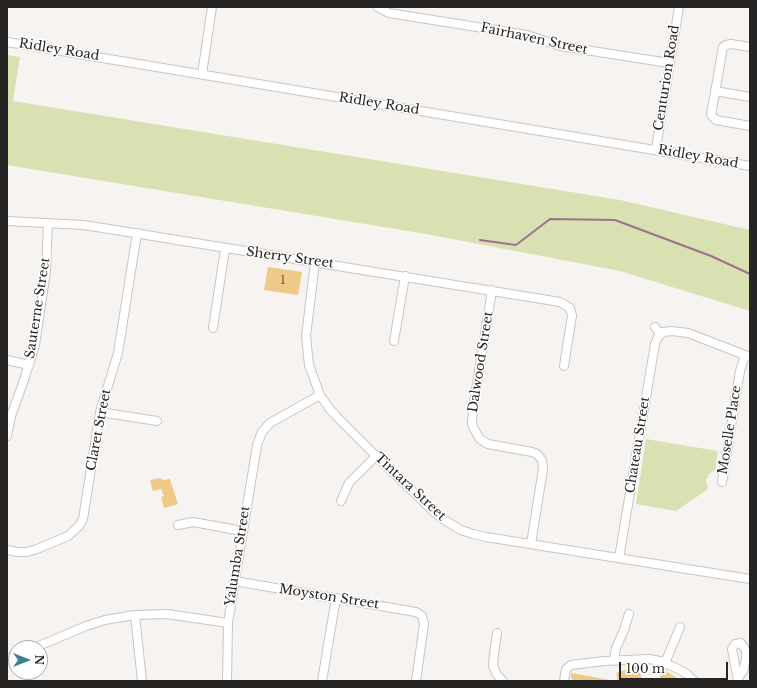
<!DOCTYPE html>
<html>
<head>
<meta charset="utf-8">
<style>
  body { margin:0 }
  #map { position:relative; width:757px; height:688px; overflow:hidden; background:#f6f3f1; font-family:"Libre Baskerville",serif }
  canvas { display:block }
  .frame { position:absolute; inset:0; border:8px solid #262524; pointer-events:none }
  .north { position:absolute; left:8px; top:640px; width:40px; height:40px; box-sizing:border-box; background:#fff; border:1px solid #a8a8a7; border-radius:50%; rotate:90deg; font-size:11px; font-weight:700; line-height:16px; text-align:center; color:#262524 }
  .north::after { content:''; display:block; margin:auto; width:14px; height:18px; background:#3d8190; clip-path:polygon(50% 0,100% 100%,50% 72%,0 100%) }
  .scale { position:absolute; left:619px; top:662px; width:109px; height:18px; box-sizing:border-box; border:2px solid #262524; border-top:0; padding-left:5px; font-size:12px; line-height:14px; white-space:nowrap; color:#262524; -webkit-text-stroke:3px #fff; paint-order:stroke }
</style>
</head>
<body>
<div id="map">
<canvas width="757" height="688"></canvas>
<div class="frame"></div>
<div class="north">N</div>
<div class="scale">100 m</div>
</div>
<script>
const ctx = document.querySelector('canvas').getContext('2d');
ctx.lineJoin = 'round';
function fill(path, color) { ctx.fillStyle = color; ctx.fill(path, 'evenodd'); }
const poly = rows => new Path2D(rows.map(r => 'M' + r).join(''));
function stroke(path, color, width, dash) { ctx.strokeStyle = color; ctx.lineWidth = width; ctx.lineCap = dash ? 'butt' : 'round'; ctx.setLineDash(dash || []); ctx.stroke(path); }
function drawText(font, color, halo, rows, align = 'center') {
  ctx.font = font + ' "Libre Baskerville",serif'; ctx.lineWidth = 3; ctx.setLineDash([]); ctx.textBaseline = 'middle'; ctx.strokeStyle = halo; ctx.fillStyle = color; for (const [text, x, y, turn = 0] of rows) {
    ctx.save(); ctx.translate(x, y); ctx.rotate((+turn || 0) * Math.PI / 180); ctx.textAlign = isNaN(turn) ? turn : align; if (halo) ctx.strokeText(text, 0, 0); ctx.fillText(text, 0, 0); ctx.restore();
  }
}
fill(poly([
  [7,55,20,57,13,101,620,200,750,230,750,311,620,271,573,262,426,234,7,165],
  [646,439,718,451,715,470,709,474,706,480,708,489,676,511,636,504]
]), '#d9e0b1');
stroke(poly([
  [480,240,516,245,550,219,615,220,711,256,750,274]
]), '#9e708c', 2);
fill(poly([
  [268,267,302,272,298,295,264,290],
  [159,478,164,480,170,479,178,504,164,508,161,497,164,496,161,489,153,491,150,480],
  [637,666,643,681,618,681,616,673],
  [664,670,676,677,674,681,658,681],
  [571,673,610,680,610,681,572,681,573,679,571,678]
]), '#efc987');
const minor = poly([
  [377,7,389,13,527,35,560,46,669,63],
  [7,42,750,166],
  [750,47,731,44,726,45,723,47,711,115,716,120,750,126],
  [202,74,212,7],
  [715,91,750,97],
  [656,149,679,7],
  [7,221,83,225,103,228,560,302,570,308,572,316,564,366],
  [315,262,306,336,309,365,320,395,329,408,337,417,376,456,435,513,446,521,461,530,473,534,486,537,750,579],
  [492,290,473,409,472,424,474,429,480,439,488,444,532,452,537,454,542,460,543,469,531,544],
  [655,327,660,334],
  [213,328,225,249],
  [394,341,405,276],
  [7,360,29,365],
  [100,412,157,421],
  [7,436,11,416,23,383,35,345,46,271,48,224],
  [722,482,740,371,745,355],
  [341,501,349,483,376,456],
  [178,525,193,522,242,531],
  [7,550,18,552,27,552,37,549,68,536,79,526,83,519,100,412,118,353,137,233],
  [619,558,655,344,658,337,663,332,671,331,688,333,750,357],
  [234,581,416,612,422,616,424,624,416,681],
  [135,615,142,681],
  [497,633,494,654,493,666,497,675,503,681],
  [34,648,86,626,105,620,135,615,167,614,228,623],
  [7,659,16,655],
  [614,660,616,648,624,630,629,614],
  [665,663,680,627],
  [227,681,228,623,257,445,262,432,270,423,320,395],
  [322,681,336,598],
  [564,681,566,669,571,665,604,661,649,659,660,661,678,669,687,674,694,681],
  [738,681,732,649,735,644,741,643,746,651,746,659,743,671,738,678]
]);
stroke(minor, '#c8c5c3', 10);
stroke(minor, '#fff', 8);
drawText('11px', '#584e3d', null, [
  ["1",283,281]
]);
drawText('13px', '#262524', '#fff', [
  ["Fairhaven Street",534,39,12],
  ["Ridley Road",59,50,9],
  ["Centurion Road",667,78,-81],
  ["Ridley Road",379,104,9],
  ["Ridley Road",698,157,10],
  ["Sherry Street",290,258,8],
  ["Sauterne Street",38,308,-81],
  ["Dalwood Street",481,362,-81],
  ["Claret Street",99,430,-79],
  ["Moselle Place",730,430,-81],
  ["Chateau Street",638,445,-81],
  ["Tintara Street",410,487,43],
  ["Yalumba Street",238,556,-81],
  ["Moyston Street",329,597,9]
]);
</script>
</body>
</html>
